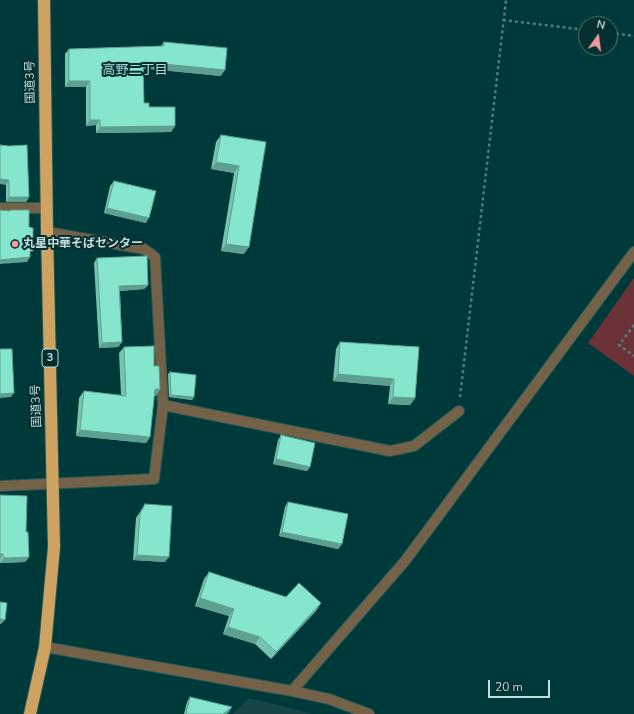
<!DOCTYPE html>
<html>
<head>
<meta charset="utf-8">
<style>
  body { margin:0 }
  #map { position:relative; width:634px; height:714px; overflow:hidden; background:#00393a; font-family:"Nunito Sans",sans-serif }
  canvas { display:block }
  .north { position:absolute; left:578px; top:16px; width:40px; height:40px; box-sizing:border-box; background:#052e2e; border:1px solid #517474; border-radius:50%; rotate:14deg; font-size:11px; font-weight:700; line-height:16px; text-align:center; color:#c3dddc }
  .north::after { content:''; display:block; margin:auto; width:14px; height:18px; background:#f49aa0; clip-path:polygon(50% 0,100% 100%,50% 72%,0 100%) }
  .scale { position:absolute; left:488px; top:680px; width:62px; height:18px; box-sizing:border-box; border:2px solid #c3dddc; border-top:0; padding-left:5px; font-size:12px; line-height:14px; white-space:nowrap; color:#c3dddc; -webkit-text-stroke:3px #052e2e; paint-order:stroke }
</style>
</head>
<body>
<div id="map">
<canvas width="634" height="714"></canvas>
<div class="north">N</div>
<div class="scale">20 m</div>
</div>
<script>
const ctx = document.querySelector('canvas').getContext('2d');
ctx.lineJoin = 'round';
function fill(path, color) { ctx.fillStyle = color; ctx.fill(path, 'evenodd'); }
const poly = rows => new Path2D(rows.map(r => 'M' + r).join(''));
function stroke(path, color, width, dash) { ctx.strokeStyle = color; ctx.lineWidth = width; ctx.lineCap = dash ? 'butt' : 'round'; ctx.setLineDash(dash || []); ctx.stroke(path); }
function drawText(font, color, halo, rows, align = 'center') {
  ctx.font = font + ' "Nunito Sans","Noto Sans JP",sans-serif'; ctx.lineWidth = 4; ctx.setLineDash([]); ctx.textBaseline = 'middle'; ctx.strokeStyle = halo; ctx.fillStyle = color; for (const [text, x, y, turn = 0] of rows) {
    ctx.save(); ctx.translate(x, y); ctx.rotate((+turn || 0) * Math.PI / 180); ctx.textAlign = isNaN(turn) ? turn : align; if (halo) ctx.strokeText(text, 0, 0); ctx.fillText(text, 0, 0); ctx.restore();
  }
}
fill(poly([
  [249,698,313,714,233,714]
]), '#154545');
fill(poly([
  [634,278,634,376,588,343]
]), '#6b3338');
const minor = poly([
  [0,208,46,208],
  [47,232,144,249,155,257,163,405],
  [0,486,154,479,163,405,390,451,414,446,459,411],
  [45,647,292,691,329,699,369,714],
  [292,691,405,561,634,252]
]);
const highway = poly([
  [30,714,45,647,54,547,47,232,44,0]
]);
stroke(minor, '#235757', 12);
stroke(highway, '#235757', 14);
stroke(poly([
  [503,20,586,30],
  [610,33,634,36],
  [634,325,619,345,634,356],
  [460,397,506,0]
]), '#517d7d', 2.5, [3, 3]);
stroke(minor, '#736148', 10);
stroke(highway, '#cea261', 12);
fill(poly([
  [164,42,221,76,143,68,144,103,175,126,171,132,96,133,96,125,86,126,86,87,65,87,65,54,69,49,161,46],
  [221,135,266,142,244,254,221,251,234,173,211,169,216,142],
  [0,145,29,197,26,202,6,202,6,185],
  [114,181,146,223,104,213,110,186],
  [97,258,148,285,144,289,120,291,122,342,118,347,99,348,94,263],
  [340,342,419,347,415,398,410,405,388,404,390,386,333,381,336,349],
  [124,347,154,366,160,389,156,396,154,395,150,437,146,443,76,436,79,398,84,391,121,395,119,353],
  [170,372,194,397,192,400,169,397,168,374],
  [281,435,310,467,307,471,273,464,278,440],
  [0,495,26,532,29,557,25,562,0,563],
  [288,502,342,544,338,549,279,536,285,507],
  [145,504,165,562,133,560,136,518],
  [209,572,286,597,321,603,316,611,271,659,255,644,223,634,229,616,195,606,204,579],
  [190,697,229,712,226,714,184,714,187,702]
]), '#73c5b0');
fill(poly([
  [143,62,225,70,221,76,138,68],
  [69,81,90,81,86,87,65,87],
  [90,120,100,120,96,125,86,126],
  [175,126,171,132,96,133,100,127],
  [216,162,239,166,234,173,211,169],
  [0,179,9,180,6,185,0,184],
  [9,197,29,197,26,202,6,202],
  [107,208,149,218,146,223,104,213],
  [226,244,249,247,244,254,221,251],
  [30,257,27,262,0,264,0,260],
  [148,285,144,289,116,291,119,286],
  [122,342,118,347,99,348,102,343],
  [338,374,394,379,390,386,333,381],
  [155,389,160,389,156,396,150,395],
  [14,393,11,397,0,398,0,394],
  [171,395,194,397,192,400,169,397],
  [393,397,415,398,410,405,388,404],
  [80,430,150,437,146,443,76,436],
  [276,459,310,467,307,471,273,464],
  [282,532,342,544,338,549,279,536],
  [0,554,3,554,0,559],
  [137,555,169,557,165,562,133,560],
  [29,557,25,562,0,563,4,558],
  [200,598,234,609,229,616,195,606],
  [321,603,316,611,271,659,276,652],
  [0,619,5,620,1,624,0,624],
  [228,627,260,637,255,644,223,634],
  [232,707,229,712,226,714,223,714]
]), '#5ea090');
const building = poly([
  [164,42,227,48,225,70,143,62,144,103,149,103,149,107,175,107,175,126,100,127,100,120,90,120,90,81,69,81,69,49,164,46,164,42],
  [221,135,266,142,249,247,226,244,239,166,216,162,221,135],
  [0,145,9,146,27,145,29,197,9,197,9,180,0,179,0,145],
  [114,181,156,191,149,218,107,208,114,181],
  [0,210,10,211,10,210,29,210,29,227,33,228,33,251,30,251,30,257,0,260,0,210],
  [147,256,148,285,119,286,122,342,102,343,97,258,147,256],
  [340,342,419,347,415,398,393,397,394,379,338,374,340,342],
  [154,346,154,366,159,366,160,389,155,389,150,437,80,430,84,391,126,396,124,347,154,346],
  [0,349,12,349,14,393,0,394,0,349],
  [170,372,196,375,194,397,171,395,170,372],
  [281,435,315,443,310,467,276,459,281,435],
  [0,495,27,496,26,532,28,532,29,557,4,558,3,554,0,554,0,495],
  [288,502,348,514,342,544,282,532,288,502],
  [145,504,172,506,169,557,137,555,140,514,145,504],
  [209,572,286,597,299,583,321,603,276,652,260,637,228,627,234,609,200,598,209,572],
  [0,602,7,603,5,620,0,619,0,602],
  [190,697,232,707,223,714,186,714,190,697]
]);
fill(building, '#86e5cd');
stroke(building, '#5ea090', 1);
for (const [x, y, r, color] of [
  [15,244,4,"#f49aa0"]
]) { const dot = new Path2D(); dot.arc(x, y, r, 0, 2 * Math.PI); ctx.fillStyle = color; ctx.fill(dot); stroke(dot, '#052e2e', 1.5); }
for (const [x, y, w] of [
  [50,358,16]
]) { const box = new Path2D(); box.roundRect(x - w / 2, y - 9, w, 18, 3); ctx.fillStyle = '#052e2e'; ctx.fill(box); stroke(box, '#c3dddc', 1); }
drawText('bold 11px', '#c3dddc', null, [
  ["3",50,358]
]);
drawText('12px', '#c3dddc', '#052e2e', [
  ["国道3号",31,82,-91],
  ["国道3号",37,406,-92]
]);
drawText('bold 12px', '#c3dddc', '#052e2e', [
  ["丸星中華そばセンター",23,244]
], 'left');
drawText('13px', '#a9dedd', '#052e2e', [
  ["高野二丁目",135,71]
]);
</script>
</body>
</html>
